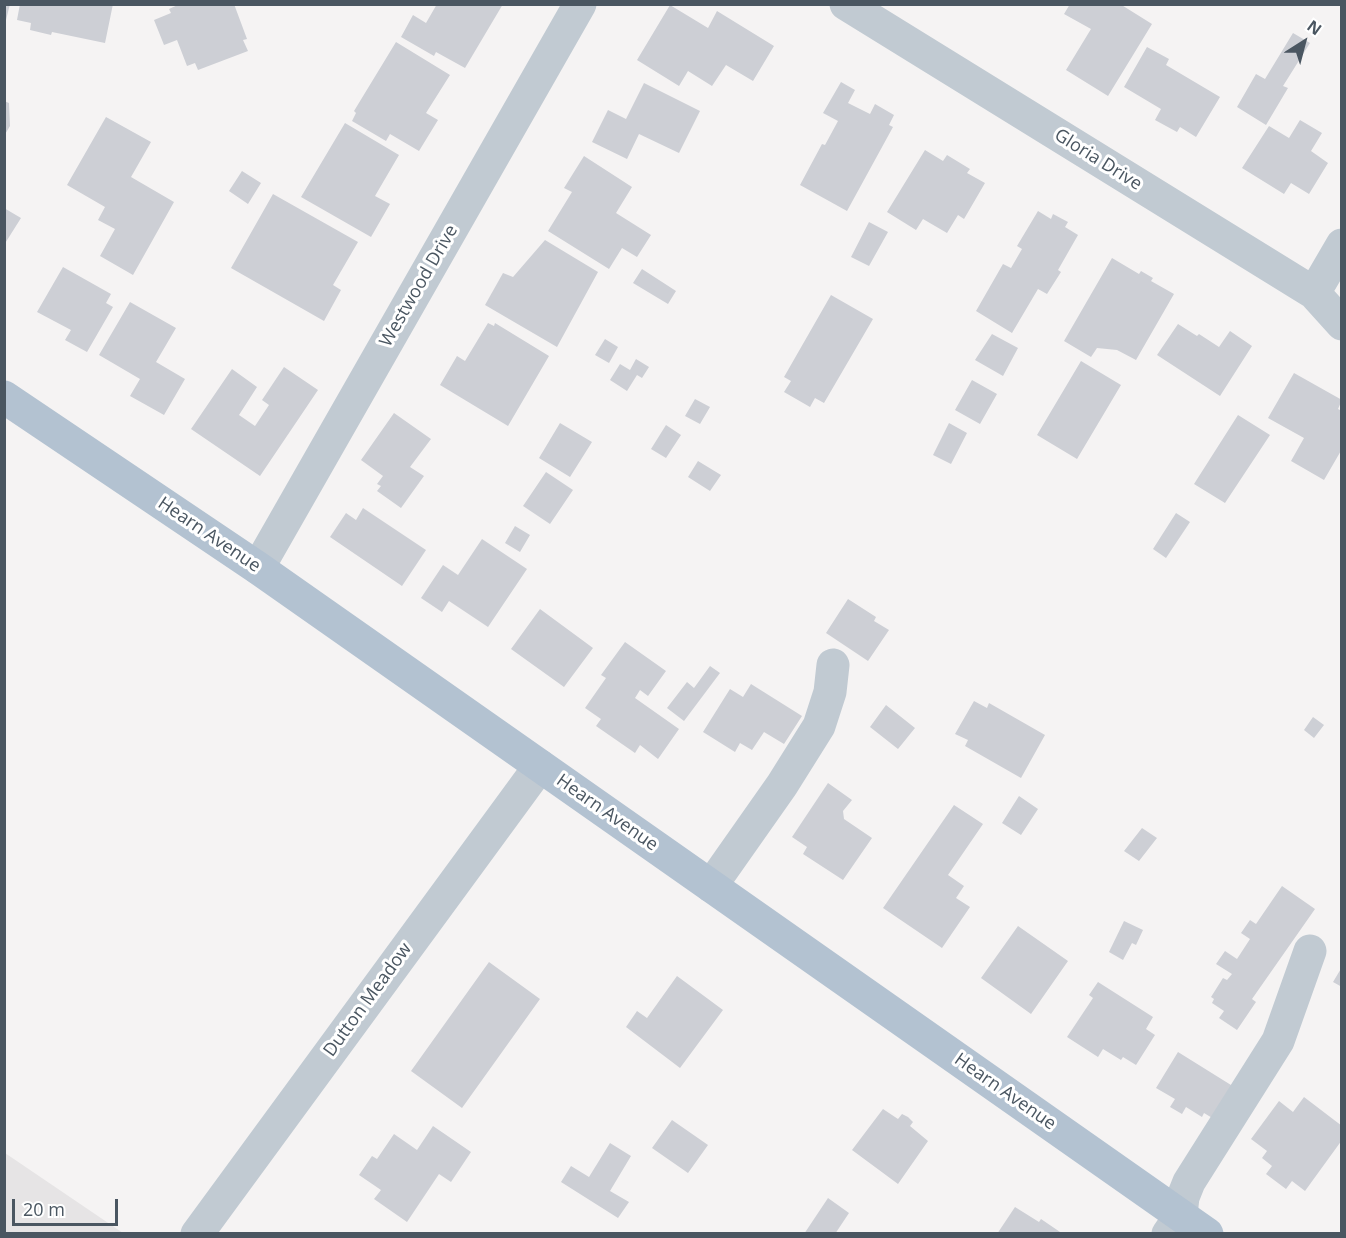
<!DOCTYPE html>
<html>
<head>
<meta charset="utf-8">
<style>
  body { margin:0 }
  #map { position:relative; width:1346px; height:1238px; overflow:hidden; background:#f5f3f3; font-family:"Open Sans",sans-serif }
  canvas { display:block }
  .frame { position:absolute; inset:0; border:6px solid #4a5661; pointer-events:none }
  .north { position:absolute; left:1274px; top:12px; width:60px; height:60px; -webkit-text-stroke:4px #fff; paint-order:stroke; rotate:36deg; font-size:16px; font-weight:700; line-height:24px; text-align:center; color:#4a5661 }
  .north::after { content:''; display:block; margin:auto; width:21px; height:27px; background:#4a5661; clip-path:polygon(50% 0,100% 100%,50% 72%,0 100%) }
  .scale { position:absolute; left:12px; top:1199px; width:106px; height:27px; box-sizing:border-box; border:3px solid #4a5661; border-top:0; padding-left:8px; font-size:18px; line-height:21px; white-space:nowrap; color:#4a5661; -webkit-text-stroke:4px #fff; paint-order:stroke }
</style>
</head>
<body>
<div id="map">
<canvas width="1346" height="1238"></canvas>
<div class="frame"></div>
<div class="north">N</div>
<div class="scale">20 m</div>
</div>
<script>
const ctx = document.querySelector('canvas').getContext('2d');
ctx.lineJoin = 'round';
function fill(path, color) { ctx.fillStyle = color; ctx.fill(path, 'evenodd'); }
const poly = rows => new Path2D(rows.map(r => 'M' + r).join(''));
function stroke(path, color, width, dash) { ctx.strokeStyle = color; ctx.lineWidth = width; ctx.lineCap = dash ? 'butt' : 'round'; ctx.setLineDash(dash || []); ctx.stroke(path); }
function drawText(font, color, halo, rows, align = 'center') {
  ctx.font = font + ' "Open Sans",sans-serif'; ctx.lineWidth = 6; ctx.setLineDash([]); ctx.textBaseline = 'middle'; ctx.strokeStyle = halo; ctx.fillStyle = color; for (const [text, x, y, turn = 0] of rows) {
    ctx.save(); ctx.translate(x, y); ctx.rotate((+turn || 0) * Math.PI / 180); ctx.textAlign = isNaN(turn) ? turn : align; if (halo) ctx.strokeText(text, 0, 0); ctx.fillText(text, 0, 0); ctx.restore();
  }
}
fill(poly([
  [5,1153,123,1233,5,1233]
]), '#e6e4e5');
fill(poly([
  [4,4,10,4,5,24,4,23],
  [20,4,113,4,105,43,52,32,51,35,30,30,31,23,17,20],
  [180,4,234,4,247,39,243,40,248,51,198,70,195,63,187,66,177,40,164,45,154,20,171,13,169,9],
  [437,4,503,4,465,68,436,52,434,56,401,37,413,15,426,23],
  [1070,4,1120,4,1152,24,1108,96,1066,70,1091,29,1064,14],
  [670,5,708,28,717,11,774,46,753,81,726,65,712,86,688,71,679,86,637,60],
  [1293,33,1310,43,1283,86,1288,88,1266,125,1237,107,1256,74,1265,79],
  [396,42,450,75,426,113,438,120,419,151,390,134,386,141,352,121,356,113,354,111],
  [1147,47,1169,59,1166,65,1220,97,1196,137,1180,127,1177,132,1155,120,1161,109,1124,87],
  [841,82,855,90,848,103,870,114,875,104,894,115,889,125,893,127,847,211,800,185,822,144,825,145,838,121,823,113],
  [644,83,700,111,679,153,639,134,627,159,592,142,608,110,626,119],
  [4,101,9,103,10,126,4,136],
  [106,117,151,142,131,177,174,202,133,275,100,256,115,229,98,220,105,207,67,185],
  [1300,120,1322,133,1311,151,1328,163,1309,194,1291,183,1284,194,1242,168,1269,126,1289,138],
  [345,123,399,155,375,196,390,204,371,237,301,197],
  [925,150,943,161,947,155,970,169,967,173,985,183,964,219,958,215,947,233,923,219,916,230,887,212],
  [584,156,632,187,616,213,651,235,637,257,622,248,609,269,548,231,572,192,564,188],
  [242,171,261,183,248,204,229,191],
  [273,194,358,242,333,285,341,290,324,321,231,268],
  [4,208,21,218,4,245],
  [1038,211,1051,219,1053,214,1068,222,1065,227,1078,235,1058,270,1061,272,1047,294,1038,289,1012,333,976,311,1003,264,1011,268,1022,249,1017,246],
  [869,222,888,232,869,266,851,257],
  [545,240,598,272,557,347,485,305,503,273,513,277],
  [1112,258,1139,274,1141,271,1153,278,1151,281,1174,294,1136,360,1117,350,1097,348,1091,357,1064,341],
  [63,267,111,294,106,303,113,307,87,352,65,340,71,330,37,312],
  [642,269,676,291,668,304,633,283],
  [831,295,873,319,824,403,815,398,810,407,784,392,791,381,784,377],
  [130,302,176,328,156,362,185,379,164,415,130,396,140,379,99,355],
  [488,323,494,326,495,323,549,356,508,426,440,385,457,356,465,361],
  [1178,324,1197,336,1199,334,1219,347,1230,331,1252,346,1220,396,1157,355],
  [992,334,1018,348,1003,376,975,360],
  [605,339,618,347,609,363,595,355],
  [636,359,649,367,642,378,637,375,627,391,610,380,620,364,630,370],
  [1081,361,1121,385,1077,459,1037,435],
  [284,367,318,390,260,476,191,429,232,369,257,387,239,415,255,426,269,405,262,400],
  [1294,373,1342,400,1338,409,1342,411,1342,449,1324,480,1291,461,1304,438,1268,418],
  [972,380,997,394,980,424,955,410],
  [695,399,710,407,700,424,685,416],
  [394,413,431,439,410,467,424,476,401,508,377,491,381,486,377,484,383,476,361,460],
  [1238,415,1270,435,1225,503,1194,484],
  [560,423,592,442,570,477,539,458],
  [949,423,967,433,951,464,933,455],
  [666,425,681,435,666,458,651,449],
  [698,461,721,475,710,491,688,477],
  [546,472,573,490,550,524,523,506],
  [363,508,426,550,402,586,330,537,346,513,356,520],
  [1176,513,1190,522,1166,558,1153,549],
  [515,526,530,535,520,552,505,543],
  [482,539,527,569,488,627,449,601,442,612,421,598,443,565,458,575],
  [848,599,876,617,874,621,889,630,868,661,826,633],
  [540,609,593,648,564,687,511,649],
  [625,642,666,671,648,696,640,690,635,698,679,729,658,759,640,745,635,753,596,726,601,719,585,708,606,678,601,675],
  [710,666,720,673,684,721,667,708,687,682,694,688],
  [751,684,802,716,784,744,764,732,752,750,740,743,735,752,703,732,730,689,743,697],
  [974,701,987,708,989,703,1045,735,1021,778,965,746,968,740,955,734],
  [886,705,915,728,898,749,870,727],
  [1313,717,1324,725,1314,738,1304,730],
  [828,783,852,800,843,811,844,819,872,838,843,880,803,854,807,847,792,837],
  [1019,796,1038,809,1021,835,1002,823],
  [954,805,983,824,948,875,964,886,956,898,970,907,942,948,883,908],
  [1142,828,1157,838,1139,861,1124,851],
  [1282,886,1315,909,1252,999,1256,1002,1237,1030,1219,1018,1224,1011,1212,1003,1214,999,1211,997,1223,978,1227,980,1232,974,1216,964,1225,951,1237,959,1250,939,1241,933,1250,920,1256,924],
  [1124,921,1143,930,1136,945,1132,943,1123,960,1109,952],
  [1018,926,1068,961,1031,1014,981,978],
  [489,962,540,999,462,1108,411,1071],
  [1342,967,1342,987,1333,982],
  [677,976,723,1010,680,1068,626,1027,637,1011,647,1018],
  [1098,982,1153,1017,1146,1029,1155,1035,1136,1065,1123,1057,1121,1060,1103,1049,1098,1057,1067,1037,1093,998,1089,995],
  [1178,1052,1239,1090,1219,1122,1204,1113,1202,1117,1186,1107,1182,1114,1170,1107,1175,1099,1156,1088],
  [1304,1097,1342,1126,1342,1140,1305,1191,1292,1181,1286,1189,1266,1174,1272,1166,1262,1158,1267,1151,1251,1139,1279,1101,1293,1112],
  [883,1109,898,1119,902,1114,908,1117,913,1122,910,1126,928,1141,898,1184,852,1150],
  [672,1120,708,1145,688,1173,652,1148],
  [433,1126,471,1152,451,1182,439,1174,407,1222,374,1199,381,1190,359,1175,372,1156,377,1159,394,1134,417,1150],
  [610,1143,631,1156,610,1191,629,1202,618,1218,561,1182,571,1166,589,1177],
  [828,1198,849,1213,835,1234,804,1234],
  [1015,1207,1039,1222,1041,1219,1063,1234,997,1234]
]), '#cdcfd5');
stroke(poly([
  [846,4,1314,293,1342,324],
  [1314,293,1342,245],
  [258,568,580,4],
  [711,886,782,785,819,726,830,692,833,665],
  [197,1234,540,766],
  [1168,1234,1181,1215,1183,1197,1189,1182,1278,1041,1310,951]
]), '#c1cad2', 33);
stroke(poly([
  [4,397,258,568,1207,1234]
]), '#b3c2d1', 33);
drawText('18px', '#4a5661', '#fff', [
  ["Gloria Drive",1098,160,32],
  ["Westwood Drive",419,286,-60],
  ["Hearn Avenue",209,535,34],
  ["Hearn Avenue",607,813,35],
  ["Dutton Meadow",368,1000,-54],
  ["Hearn Avenue",1005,1092,35]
]);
</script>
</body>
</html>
